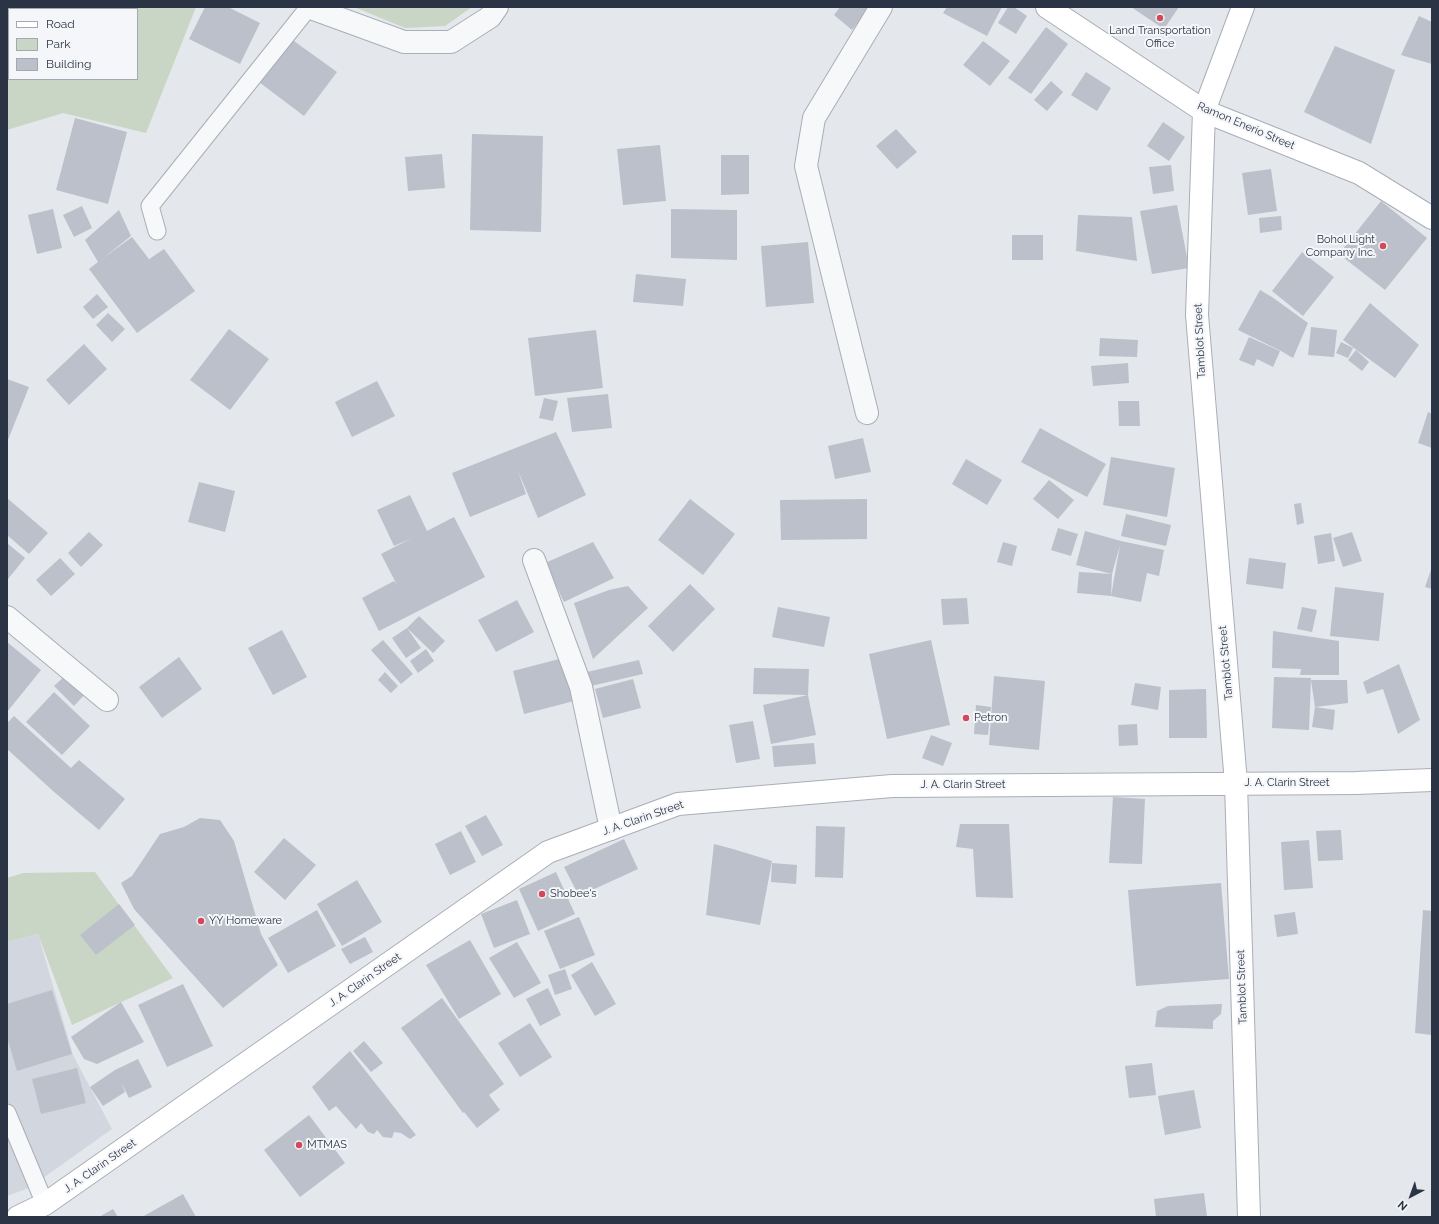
<!DOCTYPE html>
<html>
<head>
<meta charset="utf-8">
<style>
  body { margin:0 }
  #map { position:relative; width:1439px; height:1224px; overflow:hidden; background:#e4e7ec; font-family:Raleway,sans-serif }
  canvas { display:block }
  .frame { position:absolute; inset:0; border:8px solid #2b3445; pointer-events:none }
  .legend { position:absolute; left:8px; top:8px; width:130px; height:72px; box-sizing:border-box; background:#f4f6f9; border:1px solid #a4a8b1; margin:0; padding:5px 7px; list-style:none; font-size:12px; color:#2b3445 }
  .legend li { display:flex; align-items:center; gap:8px; height:20px }
  .legend b { width:20px; border:1px solid #a4a8b1 }
  .north { position:absolute; left:1391px; top:1176px; width:40px; height:40px; -webkit-text-stroke:3px #f4f6f9; paint-order:stroke; rotate:221deg; font-size:11px; font-weight:700; line-height:16px; text-align:center; color:#2b3445 }
  .north::after { content:''; display:block; margin:auto; width:14px; height:18px; background:#2b3445; clip-path:polygon(50% 0,100% 100%,50% 72%,0 100%) }
</style>
</head>
<body>
<div id="map">
<canvas width="1439" height="1224"></canvas>
<div class="frame"></div>
<ul class="legend">
<li><b style="height:5px;background:#fff"></b>Road</li>
<li><b style="height:11px;background:#c9d6c5"></b>Park</li>
<li><b style="height:11px;background:#bbc0ca"></b>Building</li>
</ul>
<div class="north">N</div>
</div>
<script>
const ctx = document.querySelector('canvas').getContext('2d');
ctx.lineJoin = 'round';
function fill(path, color) { ctx.fillStyle = color; ctx.fill(path, 'evenodd'); }
const poly = rows => new Path2D(rows.map(r => 'M' + r).join(''));
function stroke(path, color, width, dash) { ctx.strokeStyle = color; ctx.lineWidth = width; ctx.lineCap = dash ? 'butt' : 'round'; ctx.setLineDash(dash || []); ctx.stroke(path); }
function drawText(font, color, halo, rows, align = 'center') {
  ctx.font = font + ' Raleway,sans-serif'; ctx.lineWidth = 4; ctx.setLineDash([]); ctx.textBaseline = 'middle'; ctx.strokeStyle = halo; ctx.fillStyle = color; for (const [text, x, y, turn = 0] of rows) {
    ctx.save(); ctx.translate(x, y); ctx.rotate((+turn || 0) * Math.PI / 180); ctx.textAlign = isNaN(turn) ? turn : align; if (halo) ctx.strokeText(text, 0, 0); ctx.fillText(text, 0, 0); ctx.restore();
  }
}
fill(poly([
  [38,934,73,1055,112,1129,29,1188,7,1196,7,942]
]), '#d2d6de');
fill(poly([
  [133,7,196,7,146,133,63,113,7,130,7,30,9,30,9,79,137,79,137,9,122,9],
  [354,7,472,7,445,26,405,28],
  [95,872,173,978,72,1025,38,934,7,942,7,878,23,873]
]), '#c9d6c5');
fill(poly([
  [205,7,228,7,260,23,240,64,189,39],
  [840,7,864,7,868,10,852,30,834,15],
  [947,7,1002,7,987,36,943,13],
  [1008,7,1014,7,1027,16,1016,34,998,23],
  [1131,7,1179,7,1164,29],
  [1419,16,1432,22,1432,64,1401,55],
  [1046,27,1068,44,1031,94,1008,78],
  [287,36,337,72,304,116,255,79],
  [983,41,1010,61,990,86,963,65],
  [1335,46,1395,70,1371,144,1304,112],
  [1086,72,1111,88,1097,111,1071,95],
  [1051,81,1063,92,1047,111,1034,100],
  [75,118,127,132,108,204,56,190],
  [1163,122,1185,137,1169,161,1147,146],
  [896,129,917,152,897,169,876,146],
  [472,134,543,136,541,232,470,230],
  [660,145,666,201,623,205,617,149],
  [442,154,445,188,408,191,405,157],
  [721,155,749,155,749,194,721,195],
  [1171,165,1174,191,1153,194,1149,167],
  [1271,169,1277,211,1248,215,1242,173],
  [1381,201,1427,238,1385,290,1339,254],
  [1177,205,1189,268,1152,274,1140,211],
  [82,206,92,228,74,237,63,215],
  [53,209,62,248,37,254,28,215],
  [671,209,737,210,737,260,671,258],
  [119,210,131,236,102,259,132,237,149,259,142,264,164,249,195,291,137,333,89,269,98,262,85,240],
  [1078,215,1132,217,1137,261,1076,251],
  [1281,216,1282,230,1260,233,1259,218],
  [1012,235,1043,235,1043,260,1012,260],
  [808,242,814,303,766,307,761,246],
  [1302,252,1334,277,1303,316,1272,291],
  [636,274,686,279,683,306,633,302],
  [1260,290,1272,297,1308,323,1293,358,1281,351,1238,330],
  [97,294,108,307,93,319,83,307],
  [1370,303,1419,345,1395,378,1343,340],
  [108,313,125,329,112,342,96,325],
  [1311,327,1337,330,1334,357,1308,355],
  [229,329,269,359,230,410,190,380],
  [596,330,603,388,535,396,528,338],
  [1249,337,1280,351,1273,367,1257,359,1254,366,1239,360],
  [1100,338,1138,340,1137,357,1099,356],
  [1341,342,1353,348,1348,358,1336,353],
  [84,344,107,369,69,405,46,380],
  [1356,350,1369,362,1362,371,1348,360],
  [1128,363,1129,383,1093,386,1091,366],
  [7,379,29,387,8,440,7,439],
  [377,381,395,416,352,437,335,402],
  [608,394,612,428,572,432,567,398],
  [544,398,558,401,553,421,539,418],
  [1118,401,1139,401,1140,426,1119,426],
  [1428,412,1432,414,1432,448,1418,443],
  [1040,428,1106,464,1087,497,1021,462],
  [556,432,586,495,538,518,518,471,526,494,470,517,452,473],
  [863,438,871,472,835,479,828,446],
  [1111,457,1175,468,1167,517,1103,505],
  [966,459,1002,480,987,505,952,484],
  [1049,480,1074,500,1058,519,1033,499],
  [199,482,235,491,225,532,188,522],
  [410,495,427,531,454,517,485,577,379,631,362,598,394,581,397,585,381,554,412,538,394,546,377,510],
  [7,498,48,533,29,554,7,535],
  [690,499,735,534,703,575,658,540],
  [867,499,867,539,781,540,780,500],
  [1301,503,1304,523,1297,525,1294,504],
  [1126,514,1171,525,1166,546,1121,536],
  [1058,528,1078,534,1071,556,1051,550],
  [1085,531,1121,541,1164,550,1159,576,1147,573,1141,602,1111,596,1077,593,1079,572,1112,574,1076,565],
  [1120,545,1111,596,1112,574],
  [89,532,103,545,81,567,68,553],
  [1352,532,1362,561,1343,567,1333,538],
  [1331,533,1335,561,1318,564,1314,536],
  [593,542,614,578,564,602,545,563],
  [1003,542,1017,546,1012,566,997,562],
  [7,543,25,558,8,579,7,578],
  [60,558,75,574,51,596,36,580],
  [1249,558,1286,563,1283,589,1246,584],
  [1432,567,1432,589,1425,587],
  [690,584,715,609,673,652,648,626],
  [628,586,648,608,593,659,574,603,609,590],
  [1335,587,1384,593,1379,641,1330,636],
  [967,598,969,624,943,625,941,599],
  [517,600,534,632,496,652,478,620],
  [778,607,830,617,824,647,772,637],
  [1302,607,1317,610,1312,632,1297,629],
  [419,616,445,641,433,653,407,628],
  [407,628,421,648,406,658,392,638],
  [282,630,307,677,273,695,248,648],
  [1273,631,1339,641,1339,675,1300,675,1301,669,1272,668],
  [383,640,413,674,401,684,371,650],
  [931,640,950,725,887,739,869,654],
  [7,642,41,670,7,712],
  [426,649,434,661,418,673,410,661],
  [179,657,202,689,162,718,139,687],
  [563,658,574,701,524,714,513,671],
  [639,660,643,674,591,686,587,672],
  [1399,664,1420,720,1398,734,1383,689,1367,694,1363,682],
  [754,668,809,669,808,695,753,694],
  [385,672,398,686,391,693,378,680],
  [68,673,87,692,74,706,54,686],
  [994,676,1045,681,1039,750,989,745],
  [1274,677,1311,678,1309,730,1272,728],
  [633,679,641,708,603,718,595,689],
  [1311,680,1347,680,1348,703,1315,707,1335,710,1333,730,1312,727,1315,707],
  [1135,683,1161,687,1158,710,1131,705],
  [1206,689,1207,738,1169,738,1169,690],
  [54,692,90,726,62,755,26,722],
  [808,695,816,735,771,744,763,705],
  [976,705,991,707,988,735,974,734],
  [14,716,71,768,79,760,125,799,99,830,53,791,7,749,7,723],
  [753,721,760,759,736,763,729,725],
  [1137,724,1138,745,1119,746,1118,725],
  [931,735,952,743,943,766,922,758],
  [814,743,816,764,774,767,772,746],
  [1113,797,1145,799,1142,864,1109,863],
  [486,815,503,845,482,856,465,826],
  [200,818,220,820,234,841,261,934,278,965,223,1008,134,909,121,883,132,876,160,834,184,827],
  [960,824,1009,824,1013,898,976,897,973,849,956,847],
  [816,826,845,827,843,878,815,877],
  [1341,830,1343,860,1318,861,1316,831],
  [461,831,476,862,450,875,435,844],
  [284,838,316,865,285,900,254,872],
  [624,839,638,869,579,896,564,867],
  [1309,840,1313,888,1284,890,1281,842],
  [714,844,733,849,772,861,760,925,706,915],
  [772,863,797,865,796,884,771,882],
  [556,872,575,914,538,931,519,889],
  [357,880,382,922,342,946,317,904],
  [1221,883,1229,979,1136,986,1128,890],
  [517,900,530,934,494,948,481,914],
  [119,904,135,925,96,955,80,935],
  [317,910,336,946,288,973,268,938],
  [1423,910,1432,911,1432,1035,1415,1033],
  [1295,912,1298,934,1277,937,1274,915],
  [579,917,595,955,560,969,544,931],
  [365,937,373,952,350,964,341,949],
  [470,940,501,994,459,1019,426,965],
  [517,942,541,983,514,998,489,958],
  [592,962,616,1004,595,1016,571,975],
  [565,969,572,989,555,995,548,975],
  [183,984,213,1046,167,1067,138,1005],
  [548,988,561,1015,540,1026,526,999],
  [52,990,72,1054,17,1071,7,1037,7,1004],
  [442,998,504,1084,489,1095,500,1110,477,1128,464,1112,463,1113,401,1028],
  [121,1002,144,1042,97,1064,84,1059,71,1037],
  [1222,1004,1221,1014,1213,1021,1213,1029,1155,1027,1157,1011,1168,1006],
  [530,1023,552,1057,520,1077,498,1043],
  [364,1041,383,1063,371,1072,353,1051],
  [350,1051,416,1135,410,1139,401,1133,394,1132,392,1138,383,1137,377,1130,374,1134,368,1132,361,1123,356,1129,336,1106,329,1111,312,1087],
  [138,1059,152,1087,129,1098,121,1082,125,1092,103,1106,90,1087,115,1070],
  [1152,1063,1156,1095,1129,1098,1125,1066],
  [77,1068,86,1103,41,1114,32,1079],
  [1194,1090,1201,1128,1165,1135,1158,1096],
  [309,1115,345,1163,300,1197,264,1150],
  [1204,1193,1207,1217,1156,1217,1154,1199],
  [183,1194,196,1217,142,1217],
  [113,1209,118,1217,99,1217]
]), '#bbc0ca');
const lane = poly([
  [157,231,150,206,309,7],
  [7,1113,45,1204]
]);
const street = poly([
  [308,7,404,42,451,42,490,17,497,7],
  [867,413,806,166,814,118,881,7],
  [534,560,581,687,611,829],
  [7,617,107,700]
]);
const secondary = poly([
  [1047,7,1204,111,1359,173,1432,218],
  [1243,7,1204,111,1197,315,1236,783,1249,1217],
  [18,1217,45,1204,548,852,678,804,892,786,1356,783,1432,780]
]);
stroke(lane, '#a9aeb7', 19);
stroke(street, '#a9aeb7', 24);
stroke(secondary, '#a9aeb7', 24);
stroke(lane, '#f7f8fa', 17);
stroke(street, '#f7f8fa', 22);
stroke(secondary, '#fff', 22);
for (const [x, y, r, color] of [
  [1160,18,4,"#d1495b"],
  [1383,246,4,"#d1495b"],
  [966,718,4,"#d1495b"],
  [542,894,4,"#d1495b"],
  [201,921,4,"#d1495b"],
  [299,1145,4,"#d1495b"]
]) { const dot = new Path2D(); dot.arc(x, y, r, 0, 2 * Math.PI); ctx.fillStyle = color; ctx.fill(dot); stroke(dot, '#f4f6f9', 1.5); }
drawText('11px', '#2b3445', '#f4f6f9', [
  ["Land Transportation",1160,31,"center"],
  ["Office",1160,44,"center"],
  ["Bohol Light",1375,240,"right"],
  ["Company Inc.",1375,253,"right"],
  ["Petron",974,718],
  ["Shobee's",550,894],
  ["YY Homeware",209,921],
  ["MTMAS",307,1145]
], 'left');
drawText('11px', '#2b3445', '#f4f6f9', [
  ["Ramon Enerio Street",1246,126,23],
  ["Tamblot Street",1200,341,-93],
  ["Tamblot Street",1226,663,-95],
  ["J. A. Clarin Street",1287,783],
  ["J. A. Clarin Street",963,785],
  ["J. A. Clarin Street",643,818,-19],
  ["J. A. Clarin Street",365,980,-35],
  ["Tamblot Street",1242,987,-92],
  ["J. A. Clarin Street",100,1166,-35]
]);
</script>
</body>
</html>
